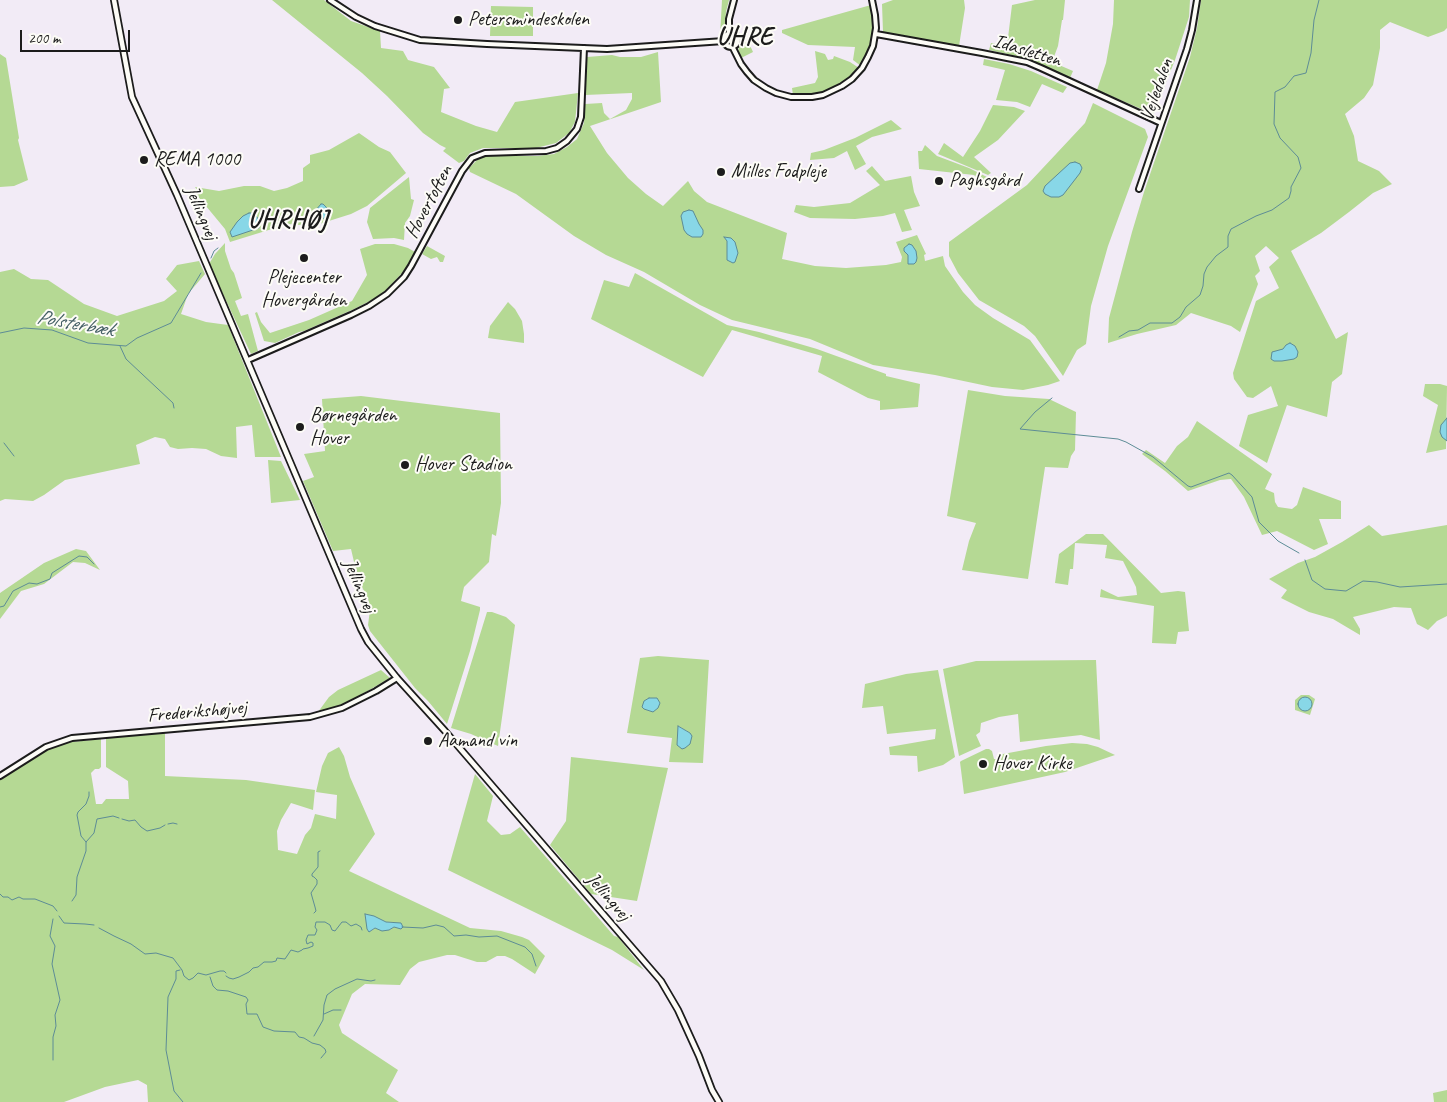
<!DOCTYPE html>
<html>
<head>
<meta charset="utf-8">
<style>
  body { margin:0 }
  #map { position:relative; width:1447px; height:1102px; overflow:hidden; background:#f2ebf6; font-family:Caveat,sans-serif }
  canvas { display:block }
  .scale { position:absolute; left:20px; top:30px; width:110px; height:22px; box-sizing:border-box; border:2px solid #1c1c1c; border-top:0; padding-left:6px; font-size:15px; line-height:18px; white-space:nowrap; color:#1c1c1c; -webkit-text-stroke:4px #fdfcf7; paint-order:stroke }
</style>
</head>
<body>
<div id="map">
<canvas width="1447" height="1102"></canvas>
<div class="scale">200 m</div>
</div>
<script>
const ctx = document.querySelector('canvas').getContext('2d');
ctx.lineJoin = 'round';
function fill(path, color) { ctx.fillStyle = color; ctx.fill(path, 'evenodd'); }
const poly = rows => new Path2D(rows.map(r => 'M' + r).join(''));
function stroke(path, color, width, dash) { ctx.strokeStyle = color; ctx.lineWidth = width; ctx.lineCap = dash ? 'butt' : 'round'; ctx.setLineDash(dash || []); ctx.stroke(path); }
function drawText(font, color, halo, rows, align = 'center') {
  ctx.font = font + ' Caveat,sans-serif'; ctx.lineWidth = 4; ctx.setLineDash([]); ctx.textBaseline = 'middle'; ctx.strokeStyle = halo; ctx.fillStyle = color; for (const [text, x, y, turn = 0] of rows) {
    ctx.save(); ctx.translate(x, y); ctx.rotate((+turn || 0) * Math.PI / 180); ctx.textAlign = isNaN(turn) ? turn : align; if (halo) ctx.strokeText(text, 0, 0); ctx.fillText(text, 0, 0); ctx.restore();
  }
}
fill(poly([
  [272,0,324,0,351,21,380,31,381,48,403,51,408,60,434,67,450,88,444,89,441,112,476,126,497,132,515,102,578,93,575,122,569,133,556,143,536,148,483,148,470,153,464,161,459,163,443,151,446,148,440,145,423,133,387,96,362,73],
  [722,0,729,0,726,12,725,29,720,36],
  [893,0,964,0,965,8,959,46,883,32,882,4],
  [1035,0,1065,0,1063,20,1062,20,1058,46,1052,62,1073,71,1070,78,1025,58,989,50,991,43,1007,46,1012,5],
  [1114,0,1190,0,1189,17,1175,60,1153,114,1097,90,1106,63,1113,24],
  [1201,0,1447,0,1447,28,1444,31,1428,37,1390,22,1380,30,1380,48,1373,85,1364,98,1345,114,1354,136,1358,161,1379,171,1392,184,1373,193,1349,212,1321,233,1291,251,1336,339,1348,332,1342,374,1332,382,1327,417,1287,405,1267,463,1239,446,1248,415,1278,406,1271,386,1253,398,1247,397,1234,379,1233,373,1256,301,1279,288,1269,267,1279,258,1266,246,1255,256,1260,271,1255,276,1258,284,1240,332,1231,326,1191,313,1176,325,1137,334,1108,343,1109,318,1132,232,1144,192,1190,57,1197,28],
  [871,5,874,18,873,36,870,48,861,66,853,60,855,47,808,45,782,33,782,30],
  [491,6,533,7,533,36,490,36],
  [748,41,753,52,741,58,738,52,739,47,741,44],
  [815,51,825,54,828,60,833,59,834,56,850,62,859,68,849,79,841,85,821,94,812,96,793,95,792,88,815,83,818,77],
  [658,52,661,102,590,126,607,153,628,178,646,194,663,206,688,181,694,191,707,202,787,233,782,259,815,266,846,268,886,265,901,262,902,257,896,242,917,235,926,254,924,255,925,261,943,256,945,266,963,292,975,305,993,318,1030,340,1060,381,1048,385,1023,390,992,387,935,375,873,365,810,339,732,320,700,305,644,272,606,255,574,236,516,194,470,172,469,168,477,160,485,156,537,156,554,154,567,147,577,139,584,123,585,104,602,103,604,113,610,119,626,110,632,99,632,93,585,95,587,57,612,55,620,57,641,57],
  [0,54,6,58,19,138,18,140,28,180,14,186,0,187],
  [984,59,1009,64,1031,71,1067,87,1063,93,1042,84,1030,107,1017,102,996,100,1005,70,983,65],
  [1093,103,1145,129,1148,137,1108,246,1091,306,1086,344,1077,350,1063,376,1035,336,1024,326,979,300,958,273,949,256,949,242,1027,185,1085,123],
  [993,105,1014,107,1025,111,998,140,974,157,991,173,988,175,938,154,944,143,963,157,980,131],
  [891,120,902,129,872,137,856,146,866,164,855,170,847,151,834,158,810,160,811,153,824,150,855,138],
  [359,133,379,147,390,152,406,173,367,206,351,214,313,226,288,224,230,242,225,229,196,194,197,190,195,187,219,191,244,186,260,186,274,191,287,188,303,181,303,168,310,163,310,155,329,150],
  [925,145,937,156,969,168,987,177,981,182,974,175,919,169,918,151,922,151],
  [872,166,885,181,911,176,914,192,920,206,904,210,912,230,902,232,895,213,883,216,855,219,810,218,794,212,796,205,814,207,850,203,880,185,866,171],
  [409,177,411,199,414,200,410,216,405,223,404,240,394,238,373,239,367,222,370,208],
  [225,243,225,251,231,269,234,273,242,298,235,301,241,316,248,314,258,351,251,354,209,264,215,254],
  [375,244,394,244,408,248,415,252,404,271,385,291,372,300,352,310,304,331,299,332,275,343,264,341,255,313,257,312,261,322,270,333,309,320,352,301,367,275,360,249],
  [427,246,445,256,443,262,440,262,437,257,431,259,422,254],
  [199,261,205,274,188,294,181,314,206,322,228,325,281,457,255,457,252,425,236,427,237,458,221,456,206,449,192,448,178,449,170,447,165,439,155,437,136,445,140,464,65,480,44,495,33,501,5,499,0,501,0,272,14,269,31,279,48,280,84,304,117,316,164,301,177,291,166,279,177,265],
  [635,273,727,325,759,332,817,349,886,374,886,376,920,384,918,407,880,410,880,401,868,398,818,372,822,356,732,330,703,377,591,319,604,280,629,287],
  [508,302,515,309,522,321,524,334,524,343,488,338,490,326],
  [1425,384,1440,384,1447,386,1446,449,1426,453,1438,405,1423,396],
  [968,390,1005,396,1049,399,1076,412,1075,450,1071,456,1068,468,1045,467,1028,579,962,570,969,541,976,523,947,516],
  [361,396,500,413,501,503,496,536,492,534,489,562,464,587,461,601,480,607,480,610,470,651,447,724,428,701,415,688,370,631,368,625,370,610,368,599,358,579,351,549,333,551,303,481,314,477,304,454,325,451,322,399],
  [1197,421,1272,474,1265,489,1274,493,1275,502,1278,507,1292,509,1297,505,1303,487,1341,501,1341,519,1319,519,1328,544,1314,550,1277,531,1262,535,1244,497,1231,479,1220,480,1188,491,1165,471,1142,454,1146,450,1165,463,1177,446,1188,437],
  [268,460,281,461,300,500,271,503],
  [1369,525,1382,536,1447,525,1447,616,1437,621,1428,630,1417,624,1411,608,1394,607,1353,617,1360,629,1360,635,1333,619,1309,612,1281,598,1287,590,1269,579,1298,563,1315,557,1342,542],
  [1086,534,1103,534,1161,593,1178,591,1185,592,1189,631,1178,632,1176,644,1152,643,1154,606,1100,597,1101,589,1118,597,1137,595,1136,587,1123,561,1105,558,1107,545,1075,543,1073,569,1070,569,1068,585,1055,583,1059,554],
  [76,549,86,551,100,570,85,563,73,562,44,584,21,591,0,619,0,593,44,563],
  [487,612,492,612,506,617,515,625,498,746,471,734,451,728],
  [658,656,709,660,703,763,669,762,672,738,627,733,640,658],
  [678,726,690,733,677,743,678,736],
  [1096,660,1100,740,1081,735,1020,742,1018,714,999,717,981,723,980,732,976,735,981,746,959,756,943,669,976,661],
  [381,670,390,678,347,703,318,712,329,697,338,690],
  [938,670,955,757,943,765,918,772,917,756,890,755,889,747,935,739,936,729,887,734,883,706,862,708,865,684,906,674],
  [1301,695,1309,695,1315,699,1310,715,1295,710,1295,700],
  [165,733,165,776,246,780,315,790,313,810,291,803,281,820,277,831,278,850,297,854,305,835,311,828,315,814,336,819,337,795,316,792,322,766,328,753,339,747,344,756,350,777,375,834,349,871,470,928,501,931,522,937,529,940,545,956,535,974,512,959,505,956,497,956,486,962,477,962,455,955,447,955,419,962,410,969,400,985,365,984,352,994,339,1025,342,1033,398,1070,386,1093,399,1102,148,1102,147,1085,138,1080,105,1087,64,1102,0,1102,0,779,41,752,62,743,101,739,101,767,99,769,95,769,91,773,96,804,102,804,106,799,129,799,128,781,106,767,106,737],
  [366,914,386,922,394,922,394,927,389,930,375,928,371,931,368,931],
  [1072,743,1087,744,1098,747,1115,755,1065,772,964,794,960,762,961,761,986,749,989,749,992,751,994,759,1001,759,1001,755,1003,754,1046,746],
  [571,757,668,768,637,901,591,894,550,845,566,821],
  [475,774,493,796,487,821,501,835,510,834,520,827,614,936,618,937,644,970,612,950,448,870],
  [1447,1090,1447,1102,1434,1102,1433,1093]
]), '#b5d994');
const water = poly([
  [1075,162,1080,164,1082,168,1080,173,1063,195,1059,197,1051,197,1045,194,1043,191,1045,186,1070,163,1075,162],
  [321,204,323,204,326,207,330,213,330,215,320,220,317,219,314,215,315,211,321,204],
  [689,210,693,211,699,224,703,230,703,234,701,237,692,237,687,234,684,230,681,216,683,212,689,210],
  [249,213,254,213,257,217,260,223,259,228,232,237,230,232,237,222,243,216,249,213],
  [724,237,731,238,735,242,738,253,735,262,733,263,727,260,727,241,724,237],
  [909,244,912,245,916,251,917,258,916,262,914,264,908,264,908,255,904,251,904,248,909,244],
  [1290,343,1295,346,1298,352,1297,357,1294,359,1282,361,1274,361,1271,359,1272,352,1283,349,1286,345,1290,343],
  [1447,418,1447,441,1442,437,1440,432,1441,425,1447,418],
  '1298 704a7 7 0 1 1 14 0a7 7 0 1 1-14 0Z',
  [649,698,657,698,660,703,658,708,653,712,644,709,642,707,644,701,649,698],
  [678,726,690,733,692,736,690,744,685,748,682,749,677,745,678,726],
  [365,914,374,916,386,922,401,923,403,927,401,929,394,927,389,930,382,931,375,928,369,932,367,929,365,914]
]);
fill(water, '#88d7e7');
stroke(water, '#5d8c96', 1);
stroke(poly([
  [211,258,214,251,218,248],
  [0,333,24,328,52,330,88,343,126,346,137,338,171,323,201,273],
  [1119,337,1129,331,1138,330,1150,323,1172,323,1180,317,1186,307,1200,295,1203,286,1204,274,1207,267,1216,256,1228,247,1228,236,1231,229,1256,216,1272,210,1289,198,1291,191,1291,187,1301,168,1298,157,1280,138,1274,124,1275,92,1285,87,1294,76,1306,73,1311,53,1314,20,1319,0],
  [120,346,126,359,173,403,174,408],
  [1052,398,1035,412,1020,429,1118,439,1126,442,1153,457,1188,486,1191,487,1229,473,1232,475,1252,497,1259,522,1278,541,1299,553],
  [4,443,14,456],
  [1305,560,1312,580,1325,589,1346,591,1363,581,1377,582,1400,587,1447,584],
  [0,607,4,606,13,591,29,583,37,584,50,579,52,573,79,556,87,557,94,564],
  [122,819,129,821,135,820,141,827,147,831,160,828,165,825],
  [168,824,173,823,177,824],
  [86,842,81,836,77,815,78,812,86,804,89,796,89,792],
  [0,894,3,897,8,897,12,900,19,897,23,899,35,899,53,906,57,911],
  [72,901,76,895,77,877,86,851,86,842,94,833,97,819,113,816,119,818],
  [314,913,316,911,315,907,311,893,317,884,317,880,314,877,312,876,312,874,318,867,318,852,320,851],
  [59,916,64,923,85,924,94,925],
  [53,919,50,936,55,946,52,964,60,1000,55,1015,56,1026,53,1037,53,1060],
  [402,927,423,928,436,925,444,927,454,936,466,935,479,937,497,936,525,947,532,954,536,966],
  [99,928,114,936,131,944,145,954,156,953,173,958,182,970,184,976,189,980,193,978,198,973,206,975,220,971,224,971,226,973],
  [180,970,176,971,176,979,168,997,166,1050,174,1091,183,1102],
  [226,976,229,978,233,979,239,977,249,972,253,968,258,967,264,962,272,962,276,961,277,958,285,959,291,950,298,952,302,950,303,949,308,948,313,946,313,943,311,942,307,944,306,940,308,935,315,935,317,930,315,927,316,922,325,922,330,925,332,930,335,931,342,922,346,922,351,926,356,924,361,927,362,930],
  [210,977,213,986,217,990,228,991,246,997,248,1000,246,1004,247,1014,257,1014,263,1027,274,1031,295,1032,299,1037,304,1038,312,1043,320,1045,325,1049,326,1052,321,1058],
  [324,1014,333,1010,341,1010],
  [314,1036,323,1020,324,1005,327,995,335,989,357,979,371,981,375,980]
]), '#5d8c96', 1);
const minor = poly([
  [330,0,356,17,375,26,420,40,487,44,607,49,724,41],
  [729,33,729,19,734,0],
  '724 40a7 7 0 1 1 14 0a7 7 0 1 1-14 0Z',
  [876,34,982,53,1027,62,1041,68,1161,123],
  [732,46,741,64,747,72,754,80,766,88,776,93,791,97,812,97,823,95,842,86,852,79,862,68,868,57,873,46,876,28,875,15,872,0],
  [1139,189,1187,49,1192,30,1197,0],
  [248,360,351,315,369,306,387,294,404,277,411,266,462,171,472,158,485,153,546,151,557,148,567,141,577,129,581,117,584,48],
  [0,776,46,747,72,738,310,717,342,708,376,691,397,678]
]);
const major = poly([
  [114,0,132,97,177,195,361,629,368,642,397,678,445,731,661,981,678,1010,699,1056,712,1090,719,1102]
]);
stroke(minor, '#1c1c1c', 8);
stroke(major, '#1c1c1c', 8);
stroke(minor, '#fdfcf7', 4);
stroke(major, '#fdfcf7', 4.5);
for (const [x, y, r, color] of [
  [458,20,5,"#1c1c1c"],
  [144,160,5,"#1c1c1c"],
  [721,172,5,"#1c1c1c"],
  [939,181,5,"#1c1c1c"],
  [304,258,5,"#1c1c1c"],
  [300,427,5,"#1c1c1c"],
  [405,465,5,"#1c1c1c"],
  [428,741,5,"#1c1c1c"],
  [983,764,5,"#1c1c1c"]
]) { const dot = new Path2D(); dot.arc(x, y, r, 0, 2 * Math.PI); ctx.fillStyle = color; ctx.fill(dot); stroke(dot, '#fdfcf7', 2); }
drawText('20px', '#1c1c1c', '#fdfcf7', [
  ["Petersmindeskolen",468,20],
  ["REMA 1000",154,160],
  ["Milles Fodpleje",731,172],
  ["Paghsgård",949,181],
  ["Plejecenter",304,278,"center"],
  ["Hovergården",304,301,"center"],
  ["Børnegården",310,416],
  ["Hover",310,439],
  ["Hover Stadion",415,465],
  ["Aamand vin",438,741],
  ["Hover Kirke",993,764]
], 'left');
drawText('20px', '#1c1c1c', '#fdfcf7', [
  ["Idasletten",1027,51,17],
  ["Vejledalen",1157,90,-71],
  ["Hovertoften",429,202,-62],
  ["Jellingvej",201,213,67],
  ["Jellingvej",359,586,67],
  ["Frederikshøjvej",197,712,-5],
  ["Jellingvej",608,897,49]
]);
drawText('italic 21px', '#425d63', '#fdfcf7', [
  ["Polsterbæk",75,324,10]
]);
ctx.letterSpacing = '1px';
drawText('bold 25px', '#1c1c1c', '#fdfcf7', [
  ["UHRE",745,37],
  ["UHRHØJ",288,220]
]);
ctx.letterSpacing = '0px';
</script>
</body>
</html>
